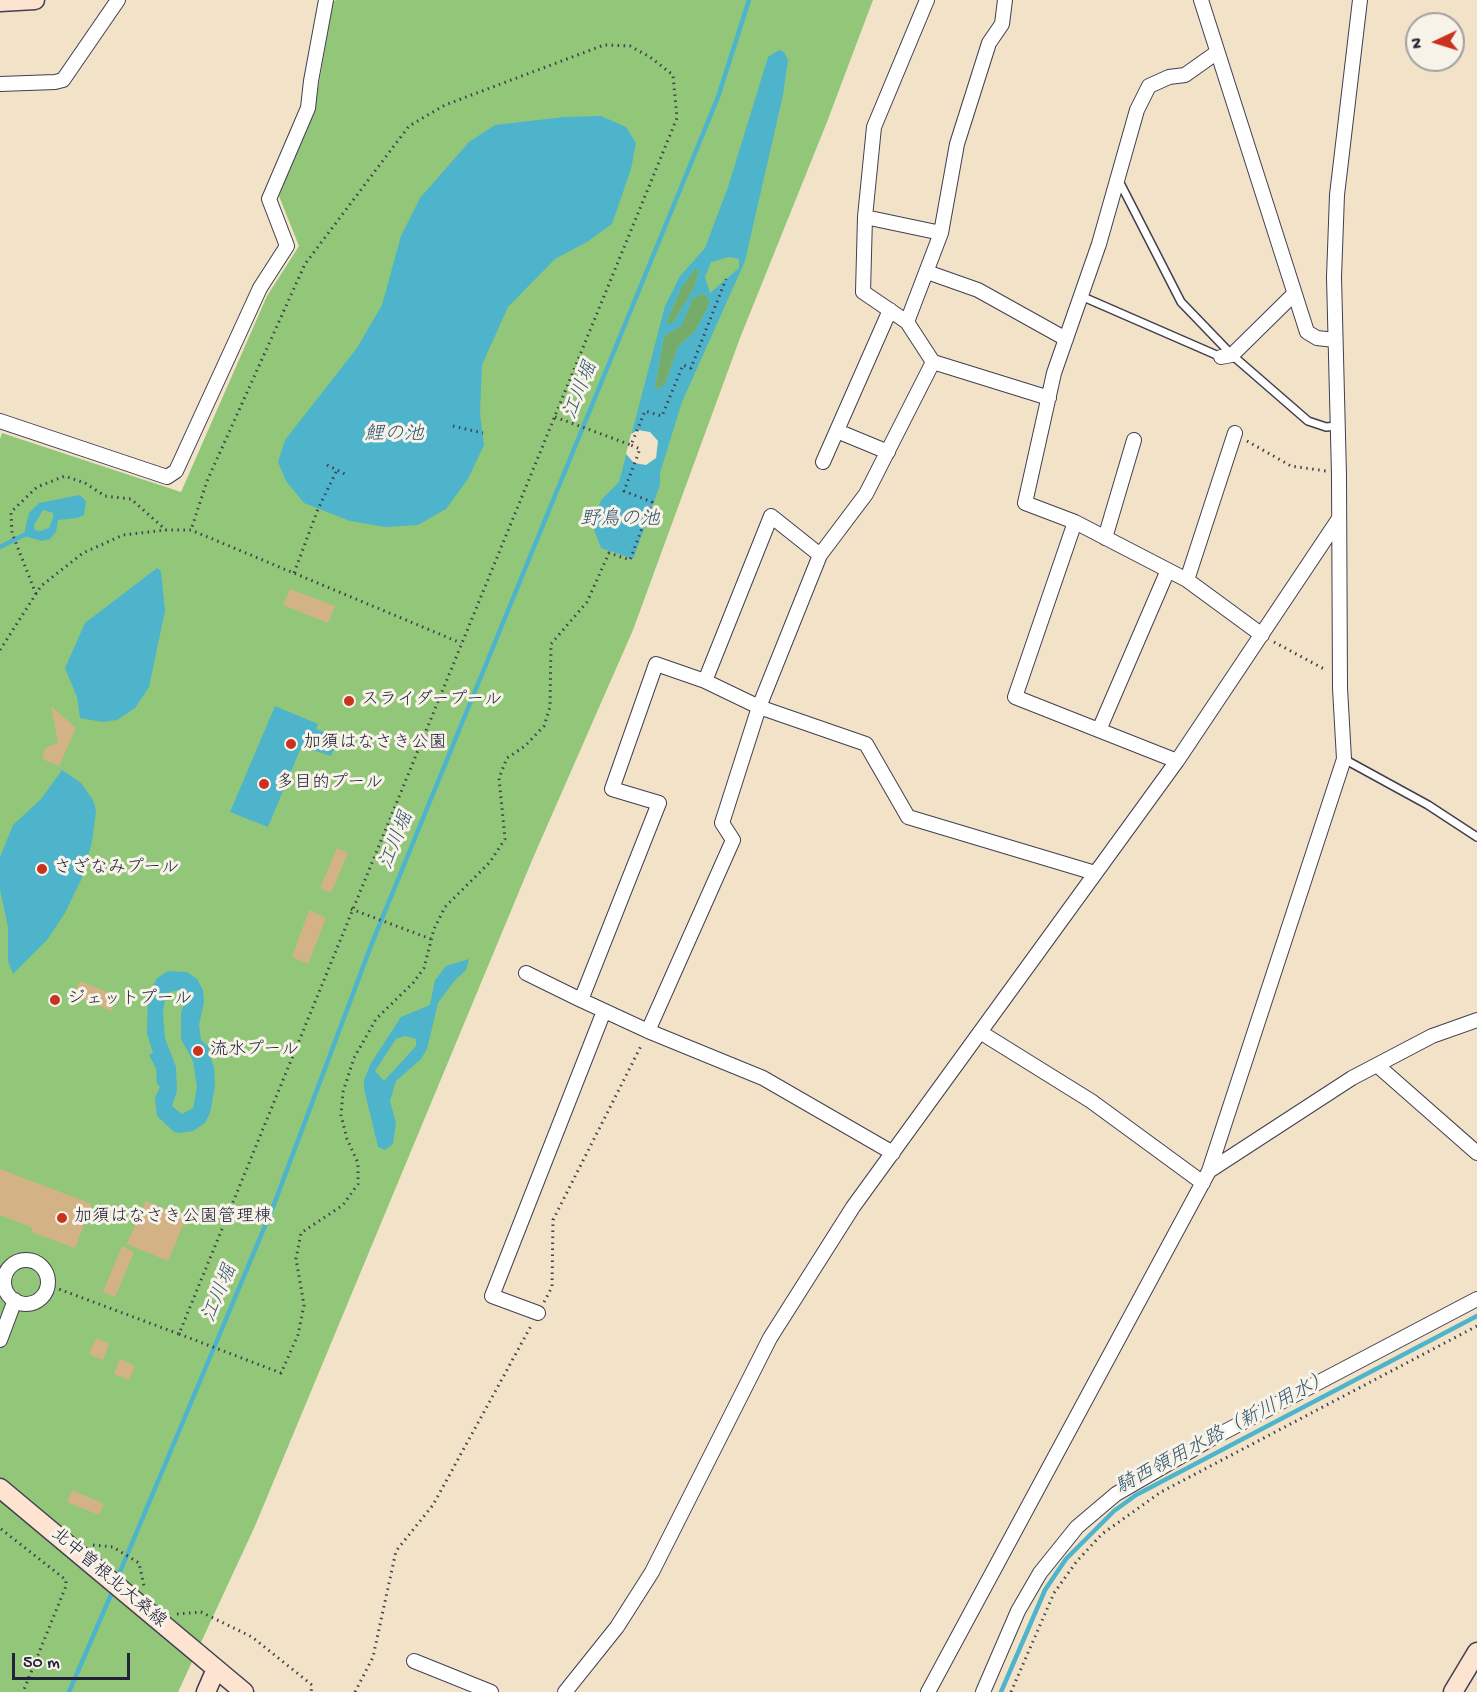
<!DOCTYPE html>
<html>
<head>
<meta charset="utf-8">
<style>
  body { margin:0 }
  #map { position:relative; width:1477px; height:1692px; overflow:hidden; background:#f2e3c8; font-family:"Gochi Hand",sans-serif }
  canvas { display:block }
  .north { position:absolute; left:1405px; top:12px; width:60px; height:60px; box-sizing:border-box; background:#f7f3e8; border:2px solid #a29fa3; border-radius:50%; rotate:266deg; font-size:16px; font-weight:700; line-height:24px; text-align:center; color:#22223b }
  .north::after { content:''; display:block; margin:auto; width:21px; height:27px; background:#c8321e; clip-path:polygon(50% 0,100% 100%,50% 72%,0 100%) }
  .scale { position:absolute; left:12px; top:1653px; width:118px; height:27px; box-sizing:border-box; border:3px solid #22223b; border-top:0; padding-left:8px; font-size:18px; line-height:21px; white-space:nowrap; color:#22223b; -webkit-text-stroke:4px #f7f3e8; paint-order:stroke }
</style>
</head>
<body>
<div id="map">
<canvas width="1477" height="1692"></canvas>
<div class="north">N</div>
<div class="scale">50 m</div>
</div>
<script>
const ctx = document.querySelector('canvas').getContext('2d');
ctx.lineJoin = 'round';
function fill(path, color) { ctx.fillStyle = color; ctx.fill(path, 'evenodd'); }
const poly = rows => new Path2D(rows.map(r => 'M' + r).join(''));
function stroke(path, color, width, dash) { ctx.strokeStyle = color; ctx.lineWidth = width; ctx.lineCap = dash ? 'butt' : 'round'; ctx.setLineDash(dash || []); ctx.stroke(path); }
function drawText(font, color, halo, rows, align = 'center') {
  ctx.font = font + ' "Gochi Hand","Klee One",sans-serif'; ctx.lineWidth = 6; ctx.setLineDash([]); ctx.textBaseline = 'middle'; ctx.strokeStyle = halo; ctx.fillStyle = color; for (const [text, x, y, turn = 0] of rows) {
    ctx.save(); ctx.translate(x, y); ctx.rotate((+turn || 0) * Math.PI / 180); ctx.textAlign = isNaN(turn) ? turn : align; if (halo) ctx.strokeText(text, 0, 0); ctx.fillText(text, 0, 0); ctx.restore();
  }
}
fill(poly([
  [336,0,873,0,827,122,740,338,633,630,533,858,255,1526,178,1692,0,1692,0,439,2,433,181,492,267,296,299,246,279,196,316,101,333,2]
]), '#92c779');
fill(poly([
  [696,267,699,271,694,288,673,323,666,323,681,288],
  [704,293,710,302,696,330,678,347,665,384,659,389,655,387,664,336,681,326,693,298]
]), '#75ac69');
fill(poly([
  [779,50,784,52,788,60,783,95,745,261,682,402,660,473,660,485,633,559,601,548,591,522,602,499,619,482,665,306,680,276,705,248,728,187,768,57],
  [729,257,739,259,739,268,710,293,705,277,711,262],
  [696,268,699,271,694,288,673,323,666,323,681,288],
  [704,293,710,302,696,330,678,347,665,384,659,389,655,387,664,336,681,326,693,298],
  [601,116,626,127,636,143,631,169,612,224,587,242,555,259,508,307,482,365,480,413,484,445,468,479,446,509,418,525,385,527,350,521,304,503,286,481,278,462,285,440,357,348,382,305,401,236,420,198,469,142,495,125,564,117],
  [80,495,86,501,84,515,77,518,58,520,56,532,50,539,42,541,27,537,25,530,29,513,39,503],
  [43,510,53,513,53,518,49,528,40,531,35,530,34,525],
  [157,568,161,571,165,611,149,687,135,708,117,720,102,722,80,718,77,697,65,668,85,623],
  [275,706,318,724,316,729,339,738,331,756,306,748,300,750,268,827,230,812],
  [62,770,81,783,93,800,96,811,92,842,81,880,65,913,47,940,13,974,8,961,8,927,0,890,0,857,13,825,41,799],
  [469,959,466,970,455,980,438,1003,427,1049,421,1059,396,1081,390,1101,396,1123,393,1144,385,1150,378,1147,364,1089,364,1080,371,1063,401,1017,430,1005,435,980,446,966],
  [405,1036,416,1039,416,1046,384,1081,375,1071,396,1039],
  [168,971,187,972,197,979,203,990,204,1002,199,1025,201,1040,210,1048,208,1051,214,1067,215,1086,210,1113,205,1123,193,1131,180,1133,174,1132,157,1116,155,1098,160,1087,157,1084,156,1068,149,1055,153,1053,147,1034,148,996,157,978],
  [179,990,186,999,181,1012,181,1039,193,1061,197,1087,193,1108,182,1114,172,1106,177,1091,176,1067,165,1038,163,1012,165,999,170,992]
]), '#4eb4cc');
fill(poly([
  [638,430,650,432,658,441,656,458,646,465,634,463,626,454,631,434]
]), '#f2e3c8');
stroke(poly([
  [0,547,26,534],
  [117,1579,273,1207,372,943,718,97,749,0],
  [69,1692,113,1590],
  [1001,1692,1045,1590,1066,1559,1114,1511,1136,1495,1477,1316]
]), '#4eb4cc', 4.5);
fill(poly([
  [290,589,335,606,328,623,283,605],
  [51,706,76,728,59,766,42,759,45,748,58,743],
  [337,848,348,853,331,893,320,888],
  [309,910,326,918,308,964,292,957],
  [80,981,117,996,111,1011,74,995],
  [0,1169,92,1204,75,1248,31,1232,33,1228,0,1215],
  [146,1201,186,1218,168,1261,127,1244],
  [122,1246,134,1252,115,1297,103,1292],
  [96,1338,109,1343,103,1360,89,1354],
  [120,1359,135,1366,129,1380,114,1374],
  [72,1490,104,1504,99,1515,67,1502]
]), '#d3b286');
const lane = poly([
  [1118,179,1181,302,1232,355,1308,421,1326,427,1337,426],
  [1081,296,1221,357],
  [1344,759,1428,805,1477,837]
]);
const street = poly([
  [1201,0,1307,332,1317,338,1335,340],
  [1216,53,1185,75,1169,77,1149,86,1137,110,1099,244,1054,373,1025,503,1075,522,1187,580,1262,635],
  [0,84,55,82,63,80,118,0],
  [865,217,874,127,927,0],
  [941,233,957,144,989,43,1002,24,1005,0],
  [927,272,978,290,1066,339],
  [907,322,941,233,865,217,863,292,907,322,933,362],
  [1221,357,1232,355,1294,294],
  [0,421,167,477,176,471,260,288,287,246,269,199,308,108,311,81,326,0],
  [837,431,888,452],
  [823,462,890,310],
  [1075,522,1015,697,1177,761],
  [1105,538,1134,440],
  [820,555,771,516,705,681,759,707,866,744,908,817,1095,873],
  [1187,580,1235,433],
  [705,681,656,664,612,789,659,803,581,1000,648,1031,763,1078,893,1153],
  [1099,730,1168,570],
  [526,973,581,1000],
  [648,1031,733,840,722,823,759,707,820,555,866,494,933,362,1049,398],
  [980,1032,1091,1101,1203,1183],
  [1378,1066,1477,1153],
  [1209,1171,1352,1078,1432,1036,1477,1020],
  '4 1282a22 22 0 1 1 44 0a22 22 0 1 1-44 0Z',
  [538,1313,492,1296,604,1011],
  [0,1340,15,1300],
  [414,1661,491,1692],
  [565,1692,617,1627,652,1572,770,1338,853,1207,1177,761,1338,520],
  [928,1692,1209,1171,1344,759,1340,688,1339,475,1334,277,1337,195,1360,0],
  [983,1692,1018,1611,1040,1573,1077,1527,1116,1494,1209,1440,1477,1299]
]);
const secondary = poly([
  [0,2,35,0],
  [0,1488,244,1692],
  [206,1692,216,1669],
  [1453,1692,1477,1652]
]);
stroke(lane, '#413f50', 10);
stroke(street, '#413f50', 16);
stroke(secondary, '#413f50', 21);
stroke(poly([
  [555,417,631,445,645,411,662,416,683,365,691,368,726,279],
  [453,426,483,433],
  [1247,441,1291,466,1326,471],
  [327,465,347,475],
  [294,573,318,509,337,470],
  [36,594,12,533,11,512,37,487,65,476,85,483,105,496,131,499,166,530],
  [1274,642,1326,670],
  [0,650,41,586,83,553,123,535,166,530,191,530,461,643],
  [351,909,431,939],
  [0,1267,7,1270],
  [48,1285,179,1334,677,118,673,75,650,57,630,46,604,45,445,105,409,126,305,264,207,481,191,530],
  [544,1302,552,1287,553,1220,642,1044],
  [179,1334,281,1373,298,1335,304,1305,296,1259,301,1233,343,1205,358,1184,358,1163,347,1139,341,1115,343,1092,354,1058,376,1019,413,983,424,968,434,929,445,907,490,862,505,839,499,778,507,758,525,746,544,726,550,707,551,644,587,602,609,553,630,560,652,502,624,491,640,449,631,445],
  [1,1529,66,1580,66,1586,23,1692],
  [93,1545,113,1547,139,1563,144,1586],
  [177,1614,201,1612,252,1637,312,1685,311,1692],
  [355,1692,373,1657,396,1551,433,1505,531,1326],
  [1011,1692,1054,1593,1077,1561,1102,1534,1161,1492,1477,1326]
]), '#413f50', 3, [1.5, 4.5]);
stroke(lane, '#fff', 7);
stroke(street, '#fff', 14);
stroke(secondary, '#fde4d1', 18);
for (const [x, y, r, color] of [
  [349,701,6,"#c8321e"],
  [291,744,6,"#c8321e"],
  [264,784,6,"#c8321e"],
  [42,869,6,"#c8321e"],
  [55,1000,6,"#c8321e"],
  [198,1051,6,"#c8321e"],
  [62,1218,6,"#c8321e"]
]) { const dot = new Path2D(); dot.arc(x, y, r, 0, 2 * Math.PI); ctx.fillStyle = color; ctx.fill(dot); stroke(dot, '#f7f3e8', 2); }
drawText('18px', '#22223b', '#f7f3e8', [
  ["スライダープール",361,701],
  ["加須はなさき公園",303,744],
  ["多目的プール",276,784],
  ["さざなみプール",54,869],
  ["ジェットプール",67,1000],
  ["流水プール",210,1051],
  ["加須はなさき公園管理棟",74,1218]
], 'left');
drawText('18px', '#22223b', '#f7f3e8', [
  ["北中曽根北大桑線",108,1579,40]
]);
drawText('italic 20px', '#31556e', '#f7f3e8', [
  ["江川堀",582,391,-68],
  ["鯉の池",394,436],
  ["野鳥の池",620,521],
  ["江川堀",398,841,-68],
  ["江川堀",221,1294,-67],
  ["騎西領用水路（新川用水）",1224,1434,-28]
]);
</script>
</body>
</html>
